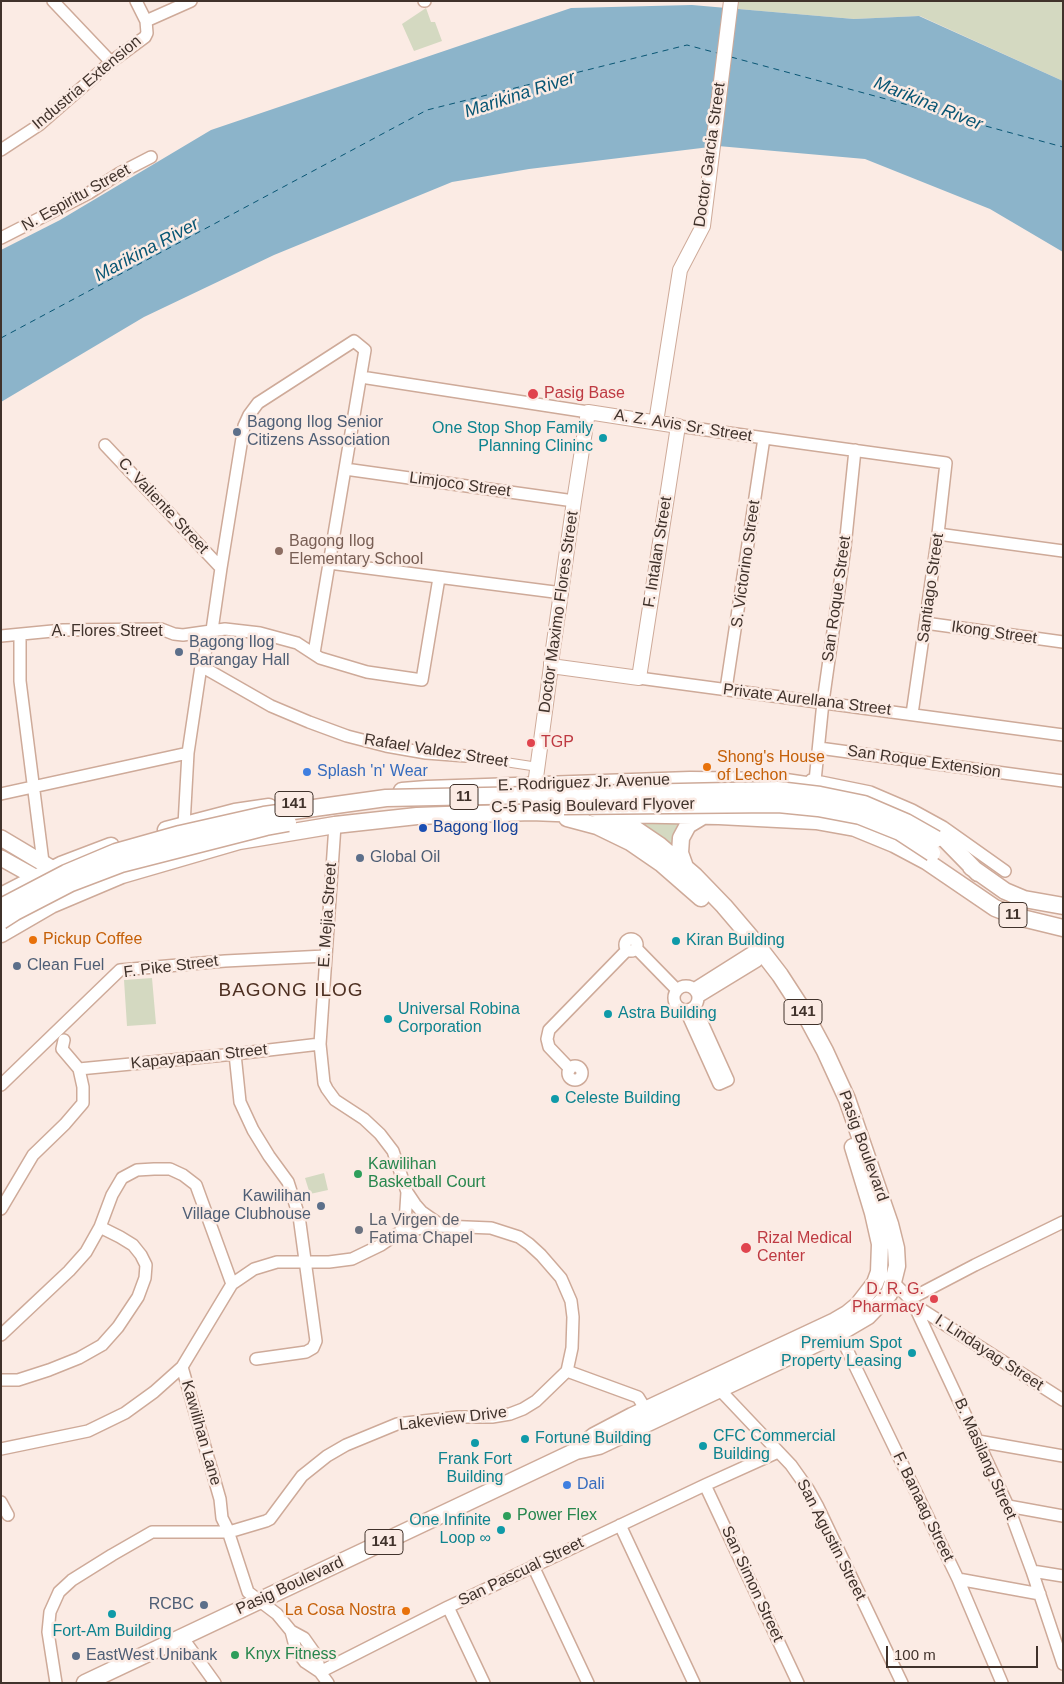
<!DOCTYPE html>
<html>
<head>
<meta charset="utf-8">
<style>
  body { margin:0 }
  #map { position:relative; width:1064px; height:1684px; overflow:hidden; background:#fbebe4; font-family:Helvetica,sans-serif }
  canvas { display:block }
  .frame { position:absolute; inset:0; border:2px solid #40322b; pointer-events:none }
  .scale { position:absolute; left:886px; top:1646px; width:152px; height:22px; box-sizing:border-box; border:2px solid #40322b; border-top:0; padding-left:6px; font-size:15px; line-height:18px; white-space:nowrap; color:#40322b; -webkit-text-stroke:4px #fbebe4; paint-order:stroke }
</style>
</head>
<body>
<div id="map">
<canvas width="1064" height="1684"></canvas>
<div class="frame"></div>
<div class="scale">100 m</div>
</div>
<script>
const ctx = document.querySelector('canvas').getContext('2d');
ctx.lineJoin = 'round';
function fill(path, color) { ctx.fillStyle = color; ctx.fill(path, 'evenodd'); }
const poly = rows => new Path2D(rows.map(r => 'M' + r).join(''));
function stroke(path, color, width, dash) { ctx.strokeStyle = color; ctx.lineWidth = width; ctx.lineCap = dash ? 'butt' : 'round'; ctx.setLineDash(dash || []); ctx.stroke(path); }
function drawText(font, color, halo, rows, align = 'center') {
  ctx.font = font + ' Helvetica,sans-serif'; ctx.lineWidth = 5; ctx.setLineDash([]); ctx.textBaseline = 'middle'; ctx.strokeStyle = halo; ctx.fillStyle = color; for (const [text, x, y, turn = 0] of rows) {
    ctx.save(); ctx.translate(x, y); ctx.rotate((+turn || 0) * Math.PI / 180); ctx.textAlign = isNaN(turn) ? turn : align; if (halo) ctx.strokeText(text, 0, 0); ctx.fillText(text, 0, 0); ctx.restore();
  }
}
fill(poly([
  [739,1,1063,1,1063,81,920,16,854,19,738,9],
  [426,8,431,22,435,22,442,41,414,51,402,24],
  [681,822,675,831,672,839,672,848,633,823],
  [152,978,156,1024,127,1026,124,980],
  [324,1173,328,1190,310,1194,305,1178]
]), '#d4d9c1');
fill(poly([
  [692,5,854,19,919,16,1063,81,1063,252,990,209,865,159,718,146,529,169,452,182,274,255,144,317,1,402,1,250,60,220,211,130,571,8]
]), '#8cb4ca');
stroke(poly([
  [731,57,1063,147],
  [1,338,427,110,687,45,717,53]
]), '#095674', 1, [6, 5]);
const pedestrian = poly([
  [466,756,538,767]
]);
const minor = poly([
  [53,1,111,62],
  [424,1,425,1],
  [146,21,191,1],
  [1,150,39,125,111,62,145,37,147,33,146,21,136,1],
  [1,238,89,193,120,173,151,157],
  [361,377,588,412],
  [678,426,946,463,938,534,912,714],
  [105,445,221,568],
  [345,469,574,501],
  [938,534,1063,551],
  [329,563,562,593],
  [925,623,1063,642],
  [20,635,20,681,43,862],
  [1,636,63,630,161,629,174,634,183,635,225,629,260,633,297,643,320,658,367,672,422,680,439,578],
  [201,666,271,706,309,722,347,736,386,746,426,753,466,756],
  [639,678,1063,735],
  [726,689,764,438],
  [819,748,1063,781],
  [811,780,870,792,912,810,943,827,1005,871],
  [815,781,823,702,845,547,855,450],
  [1,794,188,753],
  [184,825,188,753,201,666,212,630,221,568,244,426,249,415,258,403,354,341,365,350,314,653],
  [335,825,320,1044,324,1083,327,1089,335,1100,364,1119,380,1134,393,1151,407,1192,415,1204,422,1212,442,1226],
  '625 945a6 6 0 1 1 12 0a6 6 0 1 1-12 0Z',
  [636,948,677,990],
  '674 998a12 12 0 1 1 24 0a12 12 0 1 1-24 0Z',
  [694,989,751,953],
  [698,997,757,961],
  [686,1011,719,1084,728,1080,695,1007],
  [235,1054,240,1102,253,1130,269,1156,288,1182,299,1216,316,1341,313,1348,306,1352,256,1359],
  '568 1073a7 7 0 1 1 14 0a7 7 0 1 1-14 0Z',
  [79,1069,235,1054,320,1044],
  [570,1069,549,1047,547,1039,549,1030,627,950],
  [1,1085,120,970,225,961,325,956],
  [1,1209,33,1155,65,1124,83,1103,83,1087,79,1069,62,1049,64,1040],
  [889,1278,910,1299,914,1305,1008,1506,1032,1571,1063,1664],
  [910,1299,975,1265,1063,1222],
  [916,1306,1063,1400],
  [839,1333,958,1579,1002,1683],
  [1,1335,69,1271,86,1252,100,1227,112,1195,122,1178,137,1170,154,1169,170,1169,183,1175,196,1185,232,1284],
  [182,1367,220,1499,222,1518,227,1528,248,1592,277,1614,291,1631,304,1638,316,1655,320,1672,328,1683],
  [567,1371,638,1397,646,1410],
  [1,1380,18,1380,49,1370,79,1358,102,1345,118,1327,138,1297,145,1278,146,1265,141,1255,133,1245,120,1237,100,1227],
  [719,1389,791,1465,808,1489,818,1507,902,1683],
  [978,1441,1063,1456],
  [1,1449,88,1431,125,1413,154,1392,182,1367,232,1284,254,1269,277,1262,329,1262,352,1259,381,1245,400,1232,405,1223,407,1192],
  [705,1485,798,1683],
  [1,1502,8,1515],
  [1008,1506,1063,1516],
  [620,1525,694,1683],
  [533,1566,588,1683],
  [1032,1571,1063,1576],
  [958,1579,1040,1594],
  [448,1607,484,1683],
  [291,1631,296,1650,305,1662,320,1672],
  [182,1637,215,1683],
  [320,1672,448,1607,705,1485,778,1452],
  [56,1683,48,1632,50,1612,59,1592,72,1580,112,1555,152,1532,229,1532,266,1521,270,1519,302,1476,327,1456,346,1445,397,1424,458,1417,492,1417,510,1414,523,1409,536,1401,567,1371,572,1348,573,1317,571,1301,561,1278,541,1255,529,1244,519,1237,491,1228,442,1226,427,1227,400,1232]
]);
const tertiary = poly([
  [656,422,680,270,703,226,731,1],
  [531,812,535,785,546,704,551,666,551,663,574,501,588,412,678,426,639,678,551,666]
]);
const secondary = poly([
  [1,838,53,869,58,878],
  [1,858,35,877,42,887]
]);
const primary = poly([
  [402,791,427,789,690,780,779,781,819,787],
  [613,814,719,816,816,821,855,828,894,844,926,861,995,908,1018,917,1063,928],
  [567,818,597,826,630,842,662,864,701,898],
  [927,825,938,832,978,873],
  [166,830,235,812,269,807],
  [685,867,680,853,681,838,688,825,703,816],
  [971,867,1005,891,1024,899,1063,906],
  [1,896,61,865,111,846],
  [1,934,51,905,122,875,239,841,335,825,417,816,531,812,581,814],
  [585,1443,594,1436,632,1416,835,1321,847,1314,858,1305,875,1283,879,1272,880,1244,873,1213,853,1147],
  [85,1683,576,1451,599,1446,839,1333,868,1316,889,1294,893,1282,897,1266,896,1248,890,1224,847,1099,825,1051,804,1012,780,975,753,940,724,906,695,876,659,845,631,826,609,814,586,805]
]);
stroke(pedestrian, '#ceaa99', 10);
stroke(minor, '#ceaa99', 14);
stroke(tertiary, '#ceaa99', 16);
stroke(secondary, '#ceaa99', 18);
stroke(primary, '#ceaa99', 19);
stroke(pedestrian, '#fff', 8);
stroke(minor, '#fff', 11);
stroke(tertiary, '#fff', 14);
stroke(secondary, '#fff', 15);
stroke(primary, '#fff', 16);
const primaryBridge = poly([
  [564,806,778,804,818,808,860,816,900,832,932,853],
  [1,907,66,873,116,852,180,834,264,815,386,798,778,790,820,795,864,804,906,822,936,839],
  [1,921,15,912,71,883,121,864,266,827,288,823]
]);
stroke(primaryBridge, '#ceaa99', 19, []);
stroke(primaryBridge, '#fff', 16);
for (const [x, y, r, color] of [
  [533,394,6,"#e0444e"],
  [237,432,5,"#5c6f8a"],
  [603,438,5,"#0f9aa8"],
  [279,551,5,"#8d6e63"],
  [179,652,5,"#5c6f8a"],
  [531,743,5,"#e0444e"],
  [707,767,5,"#e8710a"],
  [307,772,5,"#3f7fe0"],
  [423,828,5,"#1a4fb4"],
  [360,858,5,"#5c6f8a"],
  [33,940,5,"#e8710a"],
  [676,941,5,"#0f9aa8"],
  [17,966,5,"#5c6f8a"],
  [608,1014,5,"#0f9aa8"],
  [388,1019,5,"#0f9aa8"],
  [555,1099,5,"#0f9aa8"],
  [358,1174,5,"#2e9e5b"],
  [321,1206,5,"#5c6f8a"],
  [359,1230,5,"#6b7280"],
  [746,1248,6,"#e0444e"],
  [934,1299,5,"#e0444e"],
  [912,1353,5,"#0f9aa8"],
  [525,1439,5,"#0f9aa8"],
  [475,1443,5,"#0f9aa8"],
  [703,1446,5,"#0f9aa8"],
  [567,1485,5,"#3f7fe0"],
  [507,1516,5,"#2e9e5b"],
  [501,1530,5,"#0f9aa8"],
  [204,1605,5,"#5c6f8a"],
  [406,1611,5,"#e8710a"],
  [112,1614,5,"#0f9aa8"],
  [235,1655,5,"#2e9e5b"],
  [76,1656,5,"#5c6f8a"]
]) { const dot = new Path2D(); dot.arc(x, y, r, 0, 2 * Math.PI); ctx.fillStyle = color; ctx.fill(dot); stroke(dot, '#fbebe4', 2); }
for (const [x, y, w] of [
  [464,797,28],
  [294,804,38],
  [1013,915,28],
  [803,1012,38],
  [384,1542,38]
]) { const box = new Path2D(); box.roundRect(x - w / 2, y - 12.5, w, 25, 4); ctx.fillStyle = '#fbebe4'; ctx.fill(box); stroke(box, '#40322b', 1); }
drawText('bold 15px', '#40322b', null, [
  ["11",464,797],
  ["141",294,804],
  ["11",1013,915],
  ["141",803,1012],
  ["141",384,1542]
]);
drawText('16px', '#40322b', '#fbebe4', [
  ["Industria Extension",87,83,-40],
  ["Doctor Garcia Street",710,155,-82],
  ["N. Espiritu Street",76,198,-29],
  ["A. Z. Avis Sr. Street",683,426,9],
  ["Limjoco Street",460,485,8],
  ["C. Valiente Street",163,506,47],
  ["F. Intalan Street",658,552,-81],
  ["S. Victorino Street",746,564,-82],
  ["Santiago Street",931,588,-82],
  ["San Roque Street",837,599,-82],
  ["Doctor Maximo Flores Street",559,612,-82],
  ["A. Flores Street",107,632],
  ["Ikong Street",994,633,8],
  ["Private Aurellana Street",807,700,7],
  ["Rafael Valdez Street",436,751,9],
  ["San Roque Extension",924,762,8],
  ["E. Rodriguez Jr. Avenue",584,783,-2],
  ["C-5 Pasig Boulevard Flyover",593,806,-1],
  ["E. Mejia Street",328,915,-86],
  ["F. Pike Street",171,967,-7],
  ["Kapayapaan Street",199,1057,-6],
  ["Pasig Boulevard",863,1146,70],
  ["I. Lindayag Street",989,1353,33],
  ["Lakeview Drive",453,1419,-7],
  ["Kawilihan Lane",201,1433,74],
  ["B. Masilang Street",985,1459,66],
  ["F. Banaag Street",923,1507,64],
  ["San Agustin Street",831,1540,63],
  ["San Pascual Street",521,1572,-26],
  ["San Simon Street",752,1584,65],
  ["Pasig Boulevard",290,1586,-25]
]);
drawText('16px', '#be3a42', '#fbebe4', [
  ["Pasig Base",544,394],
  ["TGP",541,743],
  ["Rizal Medical",757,1239],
  ["Center",757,1257],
  ["D. R. G.",924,1290,"right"],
  ["Pharmacy",924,1308,"right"]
], 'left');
drawText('16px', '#4e5e75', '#fbebe4', [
  ["Bagong Ilog Senior",247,423],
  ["Citizens Association",247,441],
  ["Bagong Ilog",189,643],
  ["Barangay Hall",189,661],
  ["Global Oil",370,858],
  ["Clean Fuel",27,966],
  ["Kawilihan",311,1197,"right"],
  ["Village Clubhouse",311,1215,"right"],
  ["RCBC",194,1605,"right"],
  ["EastWest Unibank",86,1656]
], 'left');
drawText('16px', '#0d838f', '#fbebe4', [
  ["One Stop Shop Family",593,429,"right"],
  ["Planning Clininc",593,447,"right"],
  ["Kiran Building",686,941],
  ["Universal Robina",398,1010],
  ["Corporation",398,1028],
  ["Astra Building",618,1014],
  ["Celeste Building",565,1099],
  ["Premium Spot",902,1344,"right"],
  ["Property Leasing",902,1362,"right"],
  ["CFC Commercial",713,1437],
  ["Building",713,1455],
  ["Fortune Building",535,1439],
  ["Frank Fort",475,1460,"center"],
  ["Building",475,1478,"center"],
  ["One Infinite",491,1521,"right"],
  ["Loop ∞",491,1539,"right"],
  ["Fort-Am Building",112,1632,"center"]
], 'left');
drawText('16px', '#785e54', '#fbebe4', [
  ["Bagong Ilog",289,542],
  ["Elementary School",289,560]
], 'left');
drawText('16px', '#c56008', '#fbebe4', [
  ["Shong's House",717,758],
  ["of Lechon",717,776],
  ["Pickup Coffee",43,940],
  ["La Cosa Nostra",396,1611,"right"]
], 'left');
drawText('16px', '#366cbe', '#fbebe4', [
  ["Splash 'n' Wear",317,772],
  ["Dali",577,1485]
], 'left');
drawText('16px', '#164399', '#fbebe4', [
  ["Bagong Ilog",433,828]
], 'left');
drawText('16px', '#27864d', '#fbebe4', [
  ["Kawilihan",368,1165],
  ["Basketball Court",368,1183],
  ["Power Flex",517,1516],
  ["Knyx Fitness",245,1655]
], 'left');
drawText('16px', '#5b616d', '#fbebe4', [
  ["La Virgen de",369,1221],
  ["Fatima Chapel",369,1239]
], 'left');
drawText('italic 18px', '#095674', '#fbebe4', [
  ["Marikina River",520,95,-18],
  ["Marikina River",928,104,22],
  ["Marikina River",147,250,-28]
]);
ctx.letterSpacing = '1px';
drawText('19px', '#4e3022', '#fbebe4', [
  ["BAGONG ILOG",291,991]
]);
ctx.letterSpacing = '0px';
</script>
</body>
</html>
